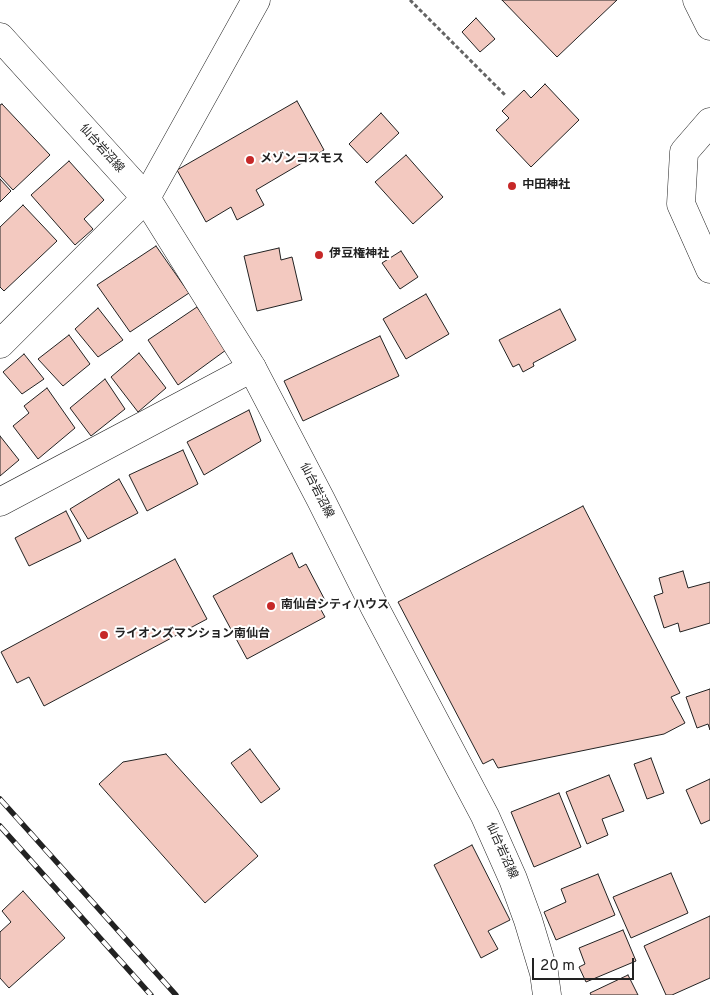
<!DOCTYPE html>
<html>
<head>
<meta charset="utf-8">
<style>
  body { margin:0 }
  #map { position:relative; width:710px; height:995px; overflow:hidden; background:#fff; font-family:Overpass,sans-serif }
  canvas { display:block }
  .scale { position:absolute; left:532px; top:958px; width:102px; height:22px; box-sizing:border-box; border:2px solid #222; border-top:0; padding-left:6px; font-size:15px; line-height:18px; white-space:nowrap; color:#222; -webkit-text-stroke:4px #fff; paint-order:stroke }
</style>
</head>
<body>
<div id="map">
<canvas width="710" height="995"></canvas>
<div class="scale">20 m</div>
</div>
<script>
const ctx = document.querySelector('canvas').getContext('2d');
ctx.lineJoin = 'round';
function fill(path, color) { ctx.fillStyle = color; ctx.fill(path, 'evenodd'); }
const poly = rows => new Path2D(rows.map(r => 'M' + r).join(''));
function stroke(path, color, width, dash) { ctx.strokeStyle = color; ctx.lineWidth = width; ctx.lineCap = dash ? 'butt' : 'round'; ctx.setLineDash(dash || []); ctx.stroke(path); }
function drawText(font, color, halo, rows, align = 'center') {
  ctx.font = font + ' Overpass,"Noto Sans JP",sans-serif'; ctx.lineWidth = 4; ctx.setLineDash([]); ctx.textBaseline = 'middle'; ctx.strokeStyle = halo; ctx.fillStyle = color; for (const [text, x, y, turn = 0] of rows) {
    ctx.save(); ctx.translate(x, y); ctx.rotate((+turn || 0) * Math.PI / 180); ctx.textAlign = isNaN(turn) ? turn : align; if (halo) ctx.strokeText(text, 0, 0); ctx.fillText(text, 0, 0); ctx.restore();
  }
}
const building = poly([
  [502,0,617,0,557,57,502,0],
  [476,18,495,39,480,52,462,32,476,18],
  [545,84,579,120,531,167,496,130,509,118,502,111,524,90,531,98,545,84],
  [297,101,324,150,256,190,264,205,237,220,231,207,206,222,177,170,297,101],
  [2,104,50,155,13,190,0,176,0,105,2,104],
  [381,113,399,133,367,163,349,144,381,113],
  [406,155,443,197,413,224,375,182,406,155],
  [69,161,104,200,84,219,93,229,75,245,31,195,69,161],
  [0,179,11,191,0,202,0,179],
  [23,205,57,241,4,291,0,287,0,227,23,205],
  [156,246,189,293,130,332,97,285,156,246],
  [279,248,281,260,292,257,302,300,257,311,244,256,279,248],
  [401,251,418,277,400,289,382,263,401,251],
  [426,294,449,334,406,359,383,319,426,294],
  [197,307,226,350,178,385,148,340,197,307],
  [98,308,123,340,98,357,75,329,98,308],
  [560,309,576,340,533,363,534,366,523,372,519,364,513,367,499,340,560,309],
  [69,335,90,364,63,386,38,359,69,335],
  [380,336,399,376,303,421,284,381,380,336],
  [139,353,166,388,138,412,111,377,139,353],
  [24,354,44,379,22,394,3,372,24,354],
  [105,379,125,409,91,436,70,408,105,379],
  [47,388,75,428,38,459,13,426,29,413,24,406,47,388],
  [249,410,261,441,204,475,187,442,249,410],
  [0,436,19,460,0,476,0,436],
  [183,450,198,484,147,511,129,475,183,450],
  [119,479,138,513,88,539,70,509,119,479],
  [583,506,680,693,671,697,685,723,664,734,498,768,493,759,483,764,398,602,583,506],
  [66,511,81,541,29,566,15,538,66,511],
  [292,553,299,568,306,564,327,604,320,608,325,617,247,659,213,596,292,553],
  [175,559,207,619,44,706,29,677,17,683,1,652,175,559],
  [683,571,688,588,710,582,710,623,680,632,678,623,664,628,654,596,663,593,659,578,683,571],
  [710,689,710,730,708,724,697,728,686,697,710,689],
  [250,749,280,789,261,803,231,763,250,749],
  [166,754,258,856,205,903,99,784,123,762,166,754],
  [651,758,664,793,647,799,634,764,651,758],
  [609,775,624,811,602,819,608,835,587,844,566,792,609,775],
  [710,779,710,820,701,824,686,790,710,779],
  [559,793,581,847,534,867,511,812,559,793],
  [472,845,510,920,488,931,498,949,481,958,434,865,472,845],
  [671,873,688,913,631,938,613,897,671,873],
  [598,874,615,915,556,940,544,912,566,902,561,889,598,874],
  [23,891,65,938,9,988,0,978,0,932,11,922,2,911,23,891],
  [710,916,710,978,672,995,666,995,644,946,710,916],
  [623,930,636,961,586,982,579,967,585,964,579,948,623,930],
  [628,975,638,995,591,995,590,993,628,975]
]);
fill(building, '#f3c9c0');
stroke(building, '#222', 1);
const minor = poly([
  [697,0,710,26],
  [710,122,684,152,681,204,710,269],
  [0,344,146,198,256,0],
  [0,502,252,368]
]);
const primary = poly([
  [0,37,146,198,252,368,321,500,375,608,485,816,513,879,528,920,544,973,547,995]
]);
stroke(minor, '#222', 29);
stroke(primary, '#222', 29);
stroke(poly([
  [410,0,505,95]
]), '#646464', 3, [4, 2.5]);
stroke(minor, '#fff', 28);
stroke(primary, '#fff', 28);
const rail = poly([
  [0,799,176,995],
  [0,826,151,995]
]);
stroke(rail, '#222', 5.5);
stroke(rail, '#fff', 4, [11]);
for (const [x, y, r, color] of [
  [250,160,5,"#c62828"],
  [512,186,5,"#c62828"],
  [319,255,5,"#c62828"],
  [271,606,5,"#c62828"],
  [104,635,5,"#c62828"]
]) { const dot = new Path2D(); dot.arc(x, y, r, 0, 2 * Math.PI); ctx.fillStyle = color; ctx.fill(dot); stroke(dot, '#fff', 2); }
drawText('12px', '#222', '#fff', [
  ["仙台岩沼線",101,149,48],
  ["仙台岩沼線",316,491,63],
  ["仙台岩沼線",501,851,66]
]);
drawText('bold 12px', '#222', '#fff', [
  ["メゾンコスモス",260,160],
  ["中田神社",522,186],
  ["伊豆権神社",329,255],
  ["南仙台シティハウス",281,606],
  ["ライオンズマンション南仙台",114,635]
], 'left');
</script>
</body>
</html>
